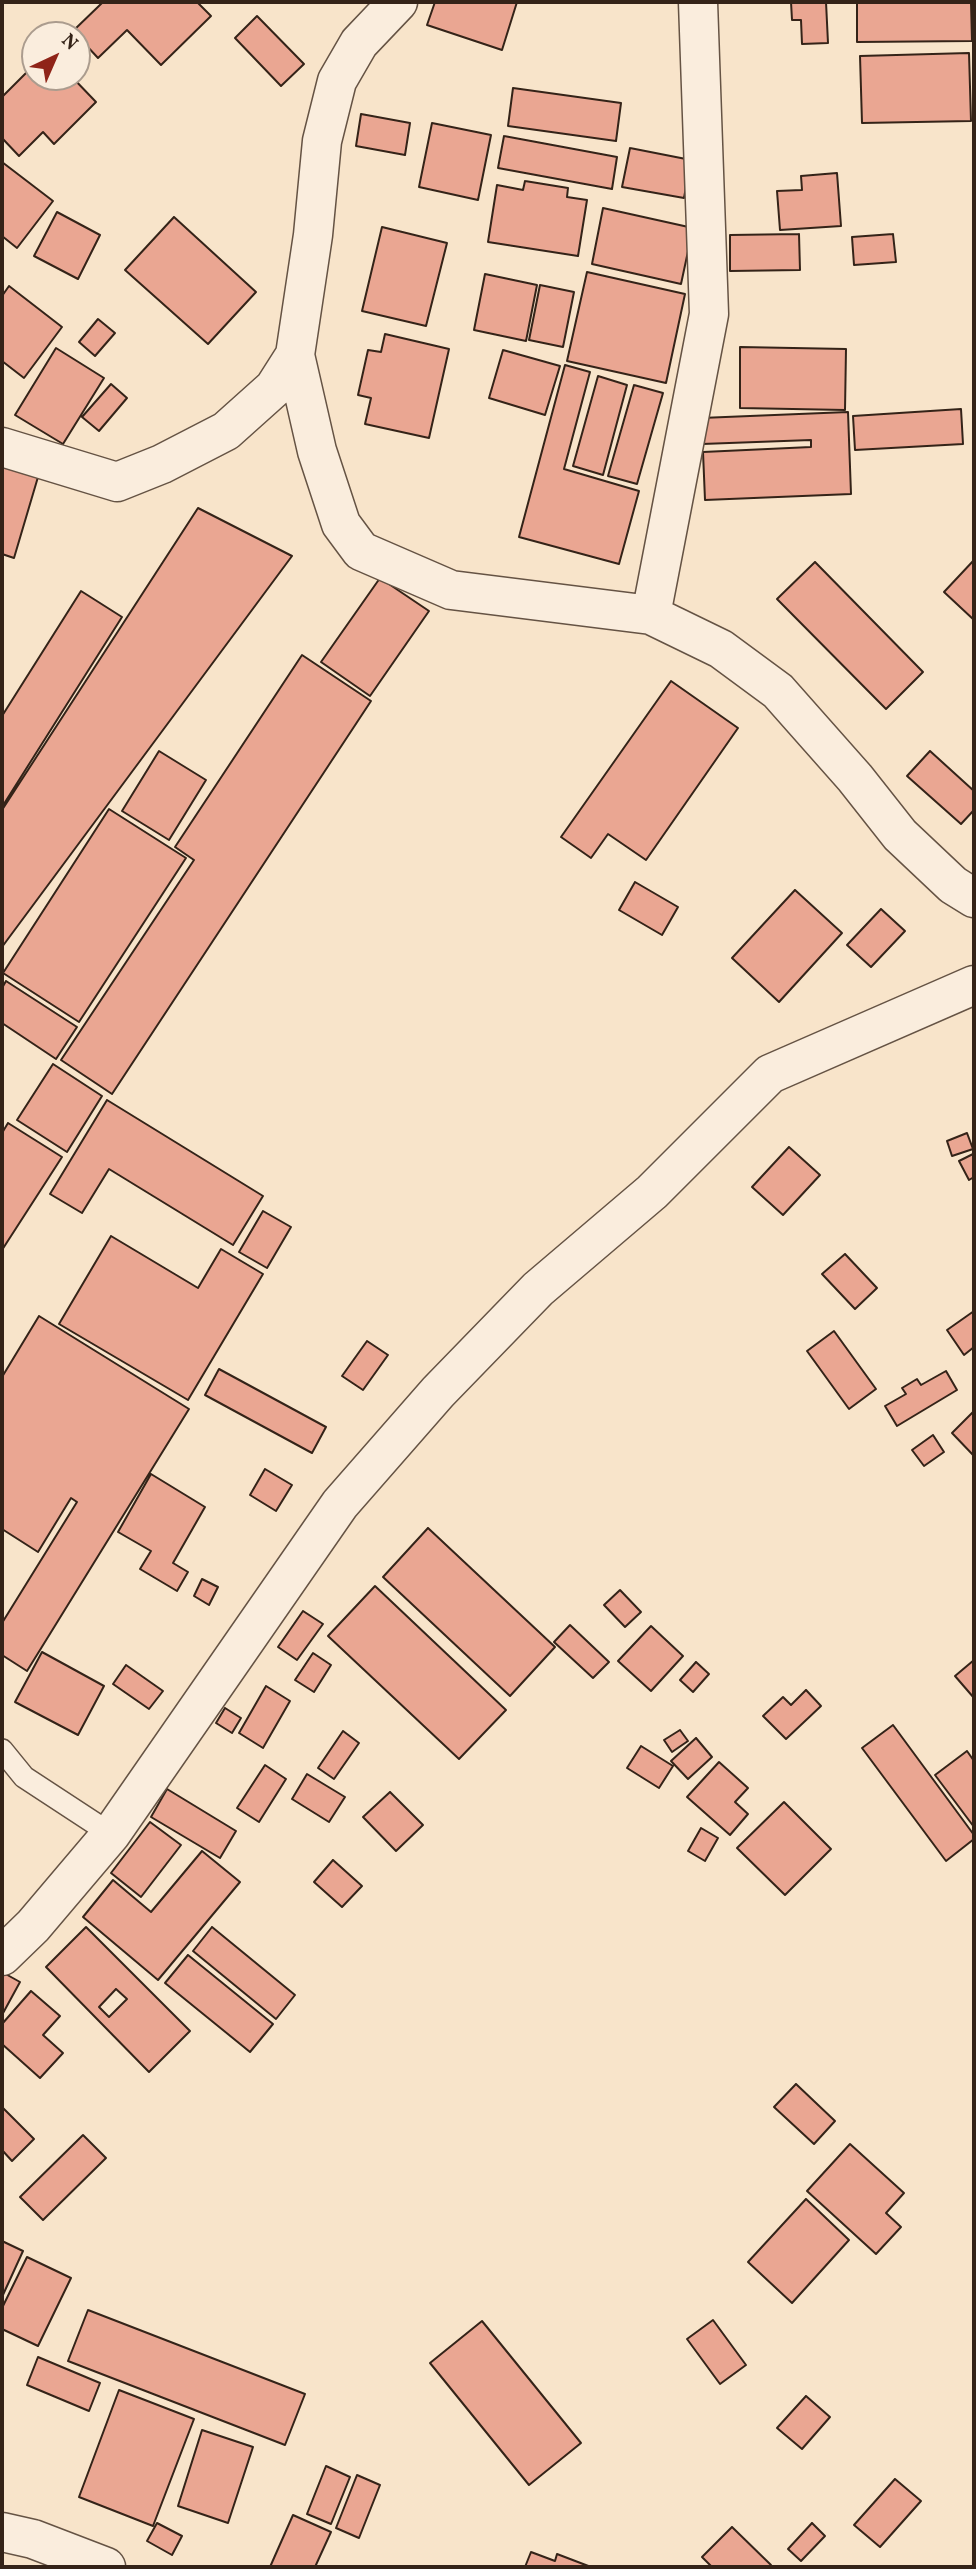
<!DOCTYPE html>
<html>
<head>
<meta charset="utf-8">
<style>
  body { margin:0 }
  #map { position:relative; width:976px; height:2569px; overflow:hidden; background:#f8e4ca; font-family:Vollkorn,serif }
  canvas { display:block }
  .frame { position:absolute; inset:0; border:4px solid #342318; pointer-events:none }
  .north { position:absolute; left:21px; top:21px; width:70px; height:70px; box-sizing:border-box; background:#faeddd; border:2px solid #ab9c8e; border-radius:50%; rotate:44deg; font-size:19px; font-weight:700; line-height:28px; text-align:center; color:#342318 }
  .north::after { content:''; display:block; margin:auto; width:24px; height:32px; background:#8f2418; clip-path:polygon(50% 0,100% 100%,50% 72%,0 100%) }
</style>
</head>
<body>
<div id="map">
<canvas width="976" height="2569"></canvas>
<div class="frame"></div>
<div class="north">N</div>
</div>
<script>
const ctx = document.querySelector('canvas').getContext('2d');
ctx.lineJoin = 'round';
function fill(path, color) { ctx.fillStyle = color; ctx.fill(path, 'evenodd'); }
const poly = rows => new Path2D(rows.map(r => 'M' + r).join(''));
function stroke(path, color, width, dash) { ctx.strokeStyle = color; ctx.lineWidth = width; ctx.lineCap = dash ? 'butt' : 'round'; ctx.setLineDash(dash || []); ctx.stroke(path); }
const building = poly([
  [103,2,197,2,211,16,161,65,127,30,98,58,73,31,103,2],
  [435,2,517,2,502,50,427,25,435,2],
  [791,2,826,2,828,43,802,44,801,20,792,20,791,2],
  [857,2,971,2,972,41,857,42,857,2],
  [257,16,304,64,281,86,235,38,257,16],
  [969,53,971,121,862,123,860,56,969,53],
  [35,64,35,77,72,77,96,102,54,144,43,132,19,156,2,138,2,97,35,64],
  [513,88,621,103,616,141,508,126,513,88],
  [361,114,410,123,405,155,356,146,361,114],
  [432,123,491,135,478,200,419,187,432,123],
  [504,136,617,157,612,189,498,168,504,136],
  [630,148,691,160,684,198,622,187,630,148],
  [2,162,53,201,17,248,2,236,2,162],
  [837,173,841,226,780,230,777,191,802,190,801,176,837,173],
  [525,181,568,188,567,197,587,200,578,256,488,242,497,185,523,190,525,181],
  [603,208,693,228,681,284,592,264,603,208],
  [57,212,100,235,78,279,34,256,57,212],
  [174,217,256,292,208,344,125,270,174,217],
  [382,227,447,243,426,326,362,311,382,227],
  [799,234,800,270,730,271,730,235,799,234],
  [893,234,896,262,854,265,852,237,893,234],
  [587,272,685,294,666,383,567,361,587,272],
  [485,274,537,285,526,341,474,330,485,274],
  [540,285,574,292,563,347,529,340,540,285],
  [9,286,62,327,24,378,2,361,2,296,9,286],
  [98,319,115,333,95,356,79,342,98,319],
  [385,334,449,349,429,438,365,424,371,398,358,395,368,350,381,352,385,334],
  [740,347,846,349,845,410,740,408,740,347],
  [56,348,104,378,63,444,15,415,56,348],
  [503,350,560,366,545,415,489,398,503,350],
  [565,365,590,372,564,469,639,491,619,564,519,537,565,365],
  [598,376,627,385,603,475,573,466,598,376],
  [111,384,127,398,99,431,82,417,111,384],
  [634,385,663,393,637,484,608,476,634,385],
  [961,409,963,444,855,450,853,416,961,409],
  [848,412,851,494,705,500,703,452,811,447,811,440,702,444,701,418,848,412],
  [2,466,38,477,14,558,2,554,2,466],
  [198,508,292,556,2,947,2,810,198,508],
  [974,560,974,620,944,592,974,560],
  [815,562,923,672,886,709,777,599,815,562],
  [380,578,429,611,370,696,321,662,380,578],
  [81,591,122,617,2,807,2,716,81,591],
  [302,655,371,701,112,1094,61,1060,194,860,175,847,302,655],
  [671,681,738,728,646,860,608,834,591,858,561,837,671,681],
  [159,751,206,780,169,840,122,811,159,751],
  [930,751,974,791,974,810,961,824,907,776,930,751],
  [109,809,186,858,79,1022,3,973,109,809],
  [635,882,678,907,662,935,619,910,635,882],
  [795,890,842,933,779,1002,732,958,795,890],
  [881,909,905,931,871,967,847,945,881,909],
  [6,981,77,1027,56,1059,2,1023,2,988,6,981],
  [53,1064,102,1096,67,1152,17,1120,53,1064],
  [107,1100,263,1196,233,1245,109,1169,82,1213,50,1194,107,1100],
  [8,1123,62,1157,2,1250,2,1133,8,1123],
  [967,1133,973,1149,952,1156,947,1141,967,1133],
  [789,1147,820,1175,783,1215,752,1187,789,1147],
  [973,1154,974,1177,969,1180,959,1161,973,1154],
  [263,1211,291,1227,267,1268,239,1252,263,1211],
  [111,1236,198,1288,221,1249,263,1274,188,1400,59,1324,111,1236],
  [845,1254,877,1288,855,1309,822,1274,845,1254],
  [974,1311,974,1347,964,1355,947,1330,974,1311],
  [39,1316,189,1409,27,1671,2,1655,2,1623,77,1502,71,1498,38,1552,2,1529,2,1377,39,1316],
  [834,1331,876,1389,849,1409,807,1351,834,1331],
  [367,1341,388,1355,363,1390,342,1376,367,1341],
  [219,1369,326,1427,312,1453,205,1395,219,1369],
  [946,1371,957,1390,897,1426,885,1406,906,1394,902,1388,917,1379,921,1385,946,1371],
  [974,1411,974,1456,952,1433,974,1411],
  [933,1435,944,1452,924,1466,912,1450,933,1435],
  [265,1469,292,1485,276,1511,250,1495,265,1469],
  [151,1474,205,1507,173,1563,188,1572,177,1591,140,1569,151,1551,118,1532,151,1474],
  [428,1528,555,1647,510,1696,383,1577,428,1528],
  [202,1579,218,1587,209,1605,194,1596,202,1579],
  [375,1586,506,1710,459,1759,328,1636,375,1586],
  [620,1590,641,1612,625,1627,604,1605,620,1590],
  [303,1611,323,1624,297,1660,278,1647,303,1611],
  [570,1625,609,1662,593,1678,554,1642,570,1625],
  [651,1626,683,1656,651,1691,618,1661,651,1626],
  [42,1652,104,1686,78,1735,15,1702,42,1652],
  [313,1653,331,1665,314,1692,295,1680,313,1653],
  [974,1660,974,1698,955,1676,974,1660],
  [696,1662,709,1674,693,1692,680,1680,696,1662],
  [126,1665,163,1691,149,1709,113,1684,126,1665],
  [266,1686,290,1701,263,1748,239,1733,266,1686],
  [806,1690,821,1706,786,1739,763,1716,783,1697,791,1705,806,1690],
  [225,1708,241,1718,232,1733,216,1723,225,1708],
  [893,1725,974,1835,974,1839,946,1861,862,1748,893,1725],
  [680,1730,688,1741,672,1752,664,1740,680,1730],
  [343,1731,359,1743,334,1779,318,1768,343,1731],
  [696,1738,712,1757,688,1779,671,1761,696,1738],
  [641,1746,673,1766,659,1788,627,1768,641,1746],
  [967,1751,974,1761,974,1827,935,1775,967,1751],
  [719,1762,748,1788,735,1802,748,1814,730,1835,687,1797,719,1762],
  [265,1765,286,1779,259,1822,237,1808,265,1765],
  [307,1774,345,1797,329,1822,292,1799,307,1774],
  [167,1789,236,1831,220,1858,151,1817,167,1789],
  [390,1792,423,1825,396,1851,363,1817,390,1792],
  [784,1802,831,1849,785,1895,737,1848,784,1802],
  [150,1822,181,1845,141,1897,111,1873,150,1822],
  [701,1828,718,1838,705,1861,688,1851,701,1828],
  [202,1851,240,1882,158,1980,83,1917,113,1880,151,1912,202,1851],
  [333,1860,362,1886,342,1907,314,1882,333,1860],
  [86,1927,190,2031,149,2072,46,1967,86,1927],
  [116,1989,127,1999,109,2017,99,2007,116,1989],
  [212,1927,295,1995,276,2019,193,1951,212,1927],
  [188,1955,273,2024,250,2052,165,1983,188,1955],
  [2,1972,20,1982,2,2015,2,1972],
  [31,1991,60,2016,43,2035,63,2053,40,2078,2,2044,2,2024,31,1991],
  [796,2084,835,2121,814,2144,774,2107,796,2084],
  [2,2107,34,2139,12,2161,2,2150,2,2107],
  [83,2135,106,2158,43,2220,20,2197,83,2135],
  [850,2144,904,2193,886,2213,901,2227,876,2254,807,2191,850,2144],
  [806,2199,849,2240,792,2303,748,2262,806,2199],
  [2,2241,23,2251,2,2297,2,2241],
  [27,2257,71,2278,38,2346,2,2329,2,2308,27,2257],
  [88,2310,305,2394,285,2445,68,2361,88,2310],
  [713,2320,746,2365,720,2384,687,2339,713,2320],
  [482,2321,581,2443,529,2485,430,2363,482,2321],
  [38,2357,100,2383,89,2411,27,2385,38,2357],
  [119,2390,194,2419,153,2526,79,2497,119,2390],
  [806,2396,830,2417,802,2449,777,2428,806,2396],
  [202,2430,253,2447,228,2523,178,2506,202,2430],
  [326,2466,350,2477,331,2524,307,2514,326,2466],
  [357,2475,380,2485,359,2538,336,2528,357,2475],
  [895,2479,921,2501,880,2547,854,2525,895,2479],
  [293,2515,331,2532,315,2567,270,2567,293,2515],
  [157,2523,182,2536,172,2555,147,2541,157,2523],
  [812,2523,825,2536,801,2561,788,2549,812,2523],
  [732,2527,771,2565,769,2567,712,2567,702,2557,732,2527],
  [531,2552,555,2561,557,2554,591,2567,525,2567,531,2552]
]);
fill(building, '#eaa692');
stroke(building, '#342318', 2);
const service = poly([
  [2,1750,24,1777,111,1834]
]);
const minor = poly([
  [398,2,359,43,337,81,322,141,313,235,295,355,317,451,341,524,361,551,451,590,651,615,721,649,778,691,855,778,900,835,953,885,974,898],
  [2,447,117,482,162,464,226,431,274,388,295,355],
  [651,615,709,314,698,2],
  [2,1956,33,1926,111,1834,340,1504,438,1392,538,1289,652,1192,770,1074,974,985],
  [2,2532,33,2539,106,2567]
]);
stroke(service, '#655344', 24);
stroke(minor, '#655344', 41);
stroke(service, '#faeddd', 21);
stroke(minor, '#faeddd', 38);
</script>
</body>
</html>
